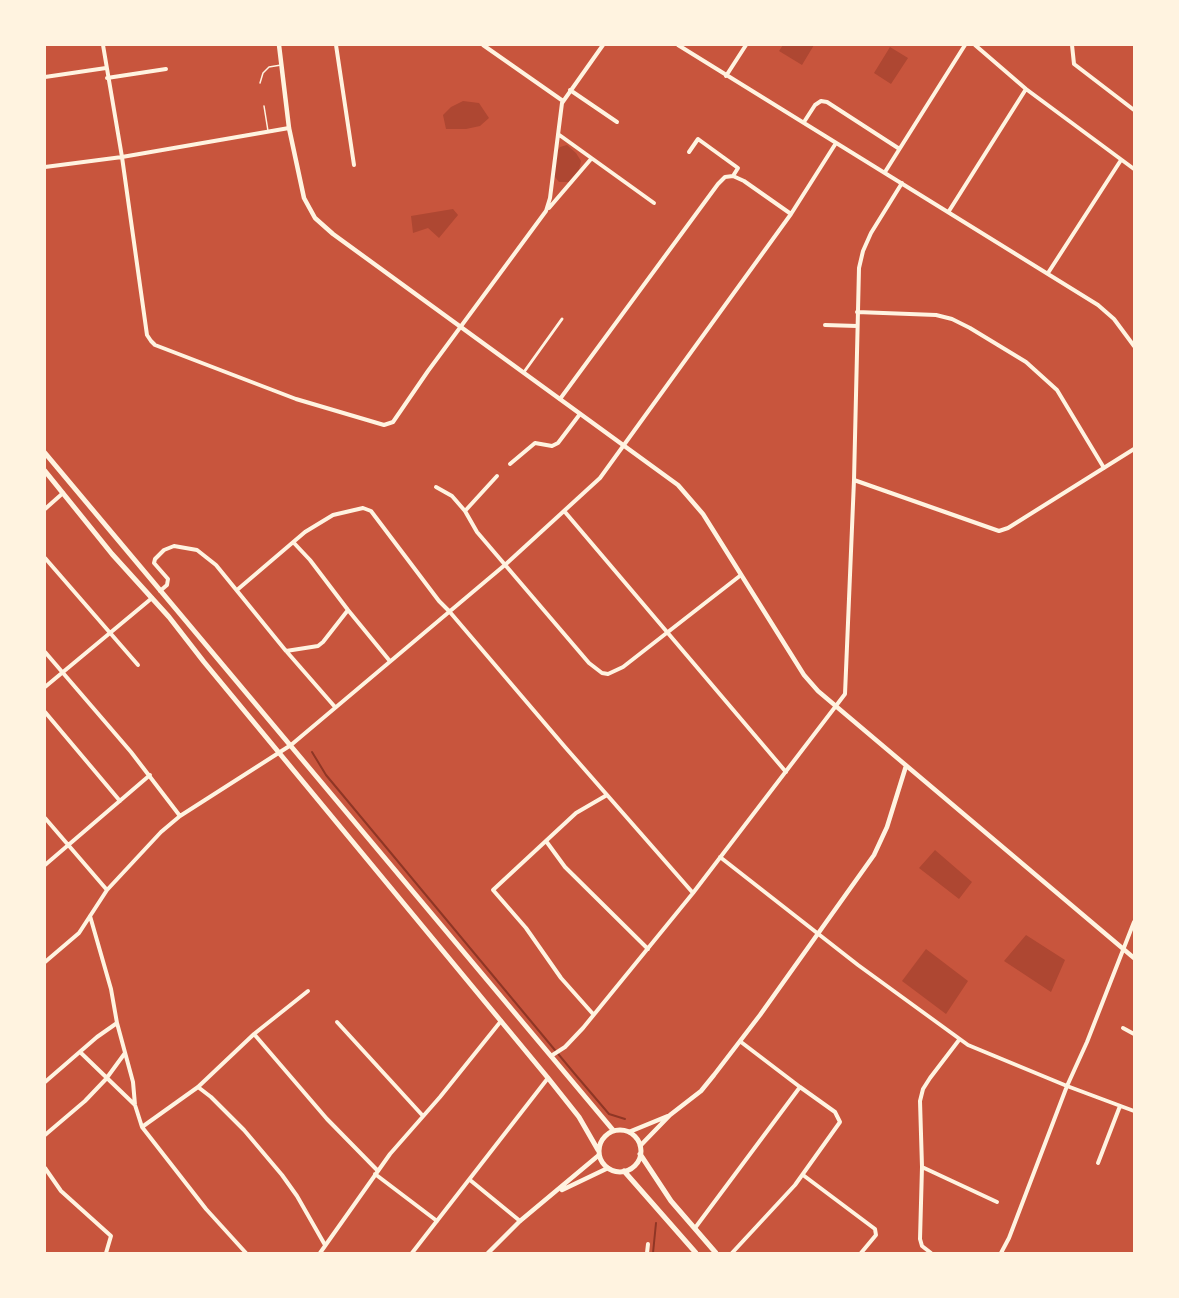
<!DOCTYPE html>
<html>
<head>
<meta charset="utf-8">
<style>
  body { margin:0 }
  #map { position:relative; width:1179px; height:1298px; overflow:hidden; background:#c8553d; font-family:Manrope,sans-serif }
  canvas { display:block }
  .frame { position:absolute; inset:0; border:46px solid #fff3e0; pointer-events:none }
</style>
</head>
<body>
<div id="map">
<canvas width="1179" height="1298"></canvas>
<div class="frame"></div>
</div>
<script>
const ctx = document.querySelector('canvas').getContext('2d');
ctx.lineJoin = 'round';
function fill(path, color) { ctx.fillStyle = color; ctx.fill(path, 'evenodd'); }
const poly = rows => new Path2D(rows.map(r => 'M' + r).join(''));
function stroke(path, color, width, dash) { ctx.strokeStyle = color; ctx.lineWidth = width; ctx.lineCap = dash ? 'butt' : 'round'; ctx.setLineDash(dash || []); ctx.stroke(path); }
fill(poly([
  [783,45,814,45,802,65,779,51],
  [890,47,908,58,891,84,874,73],
  [463,101,479,103,489,118,480,126,466,129,446,129,443,115,451,107],
  [567,145,576,153,581,161,579,170,569,182,559,182,555,177,556,153,560,147],
  [453,209,458,215,439,238,428,228,413,233,411,216],
  [935,850,972,882,959,899,919,868],
  [1026,935,1065,960,1051,992,1004,961],
  [926,949,968,981,946,1014,902,981]
]), '#ae4732');
stroke(poly([
  [312,752,326,775,574,1073,609,1114,625,1119],
  [653,1253,656,1223]
]), '#8f3625', 2);
stroke(poly([
  [260,83,263,73,269,67,281,65],
  [264,106,268,131]
]), '#fff3e0', 1.5);
stroke(poly([
  [524,372,562,319]
]), '#fff3e0', 3);
stroke(poly([
  [103,45,122,157,147,335,151,341,155,345,296,399,384,425,393,422,428,371,546,211,550,198,562,103,603,45],
  [336,45,354,165],
  [483,45,563,101],
  [678,45,1098,305,1114,319,1134,346],
  [975,45,1026,89,1134,169],
  [1072,45,1074,64,1134,110],
  [726,76,746,45],
  [45,77,106,68],
  [107,78,166,69],
  [570,90,617,122],
  [804,122,815,105,821,101,827,102,898,148],
  [558,134,654,203],
  [689,152,698,139,738,168,733,176],
  [45,167,122,157,289,128],
  [885,172,965,45],
  [549,208,591,159],
  [949,211,1026,89],
  [1048,273,1121,160],
  [857,312,936,315,952,319,970,328,1026,362,1057,390,1104,468],
  [825,325,857,326],
  [560,399,718,184,725,177,733,176,744,181,791,214],
  [510,464,535,443,552,446,558,443,580,414],
  [854,480,999,531,1008,528,1134,449],
  [436,487,452,496,465,511,477,532,589,663,602,673,608,674,623,667,741,575],
  [45,509,63,493],
  [465,511,497,476],
  [565,512,786,772],
  [294,543,310,560,348,610,389,660],
  [45,558,138,665],
  [237,590,305,532,333,515,363,508,371,511,439,601,449,611,565,747,693,893],
  [160,591,167,585,168,579,154,563,155,559,164,550,174,546,197,550,216,565,286,651,318,646,323,642,348,610],
  [45,652,131,752,180,816],
  [287,652,335,707],
  [45,687,152,598],
  [45,712,120,801],
  [45,818,107,890],
  [546,841,565,867,648,949],
  [720,857,858,965,968,1045,1067,1086,1134,1111],
  [45,865,150,775],
  [45,962,79,933,107,890,161,832,180,816,291,745,506,564,600,478,791,214,836,143],
  [593,1014,561,978,526,928,493,890,576,813,607,795],
  [337,1022,423,1116],
  [117,1023,133,1082,135,1105,142,1127,206,1209,246,1253],
  [1123,1028,1134,1034],
  [254,1034,327,1119,378,1171],
  [80,1052,135,1105],
  [551,1056,565,1047,583,1028,693,893,845,694,854,480,859,268,863,251,871,233,902,183],
  [45,1082,97,1037,117,1023,111,989,90,916],
  [198,1087,211,1097,244,1130,282,1175,297,1196,325,1245],
  [142,1127,198,1087,254,1034,308,991],
  [45,1135,85,1101,106,1079,125,1053],
  [1098,1163,1120,1106],
  [922,1167,997,1202],
  [45,1168,61,1191,111,1236,106,1253],
  [375,1174,437,1221],
  [803,1175,875,1229,876,1235,861,1253],
  [470,1180,520,1221],
  [695,1228,800,1087,741,1042],
  [320,1253,390,1154,440,1097,501,1021],
  [412,1253,548,1078],
  [647,1253,648,1244],
  [732,1253,795,1185,840,1122,835,1112,800,1087],
  [931,1253,922,1246,920,1239,922,1167,920,1101,923,1089,930,1078,959,1040],
  [1001,1253,1009,1238,1067,1086,1087,1042,1134,922]
]), '#fff3e0', 4);
stroke(poly([
  [279,45,289,128,304,198,315,218,333,234,678,485,703,514,804,675,818,691,1134,958],
  [629,1132,668,1116],
  [640,1146,670,1115,701,1091,714,1075,760,1015,874,855,887,827,906,766],
  [562,1190,608,1168],
  [488,1253,520,1221,599,1155]
]), '#fff3e0', 4.5);
stroke(poly([
  [45,453,613,1130],
  [45,471,112,554,169,617,204,662,548,1078,579,1117,598,1150],
  '599 1151a21 21 0 1 1 42 0a21 21 0 1 1-42 0Z',
  [640,1154,671,1201,716,1253],
  [624,1171,696,1253]
]), '#fff3e0', 5);
</script>
</body>
</html>
